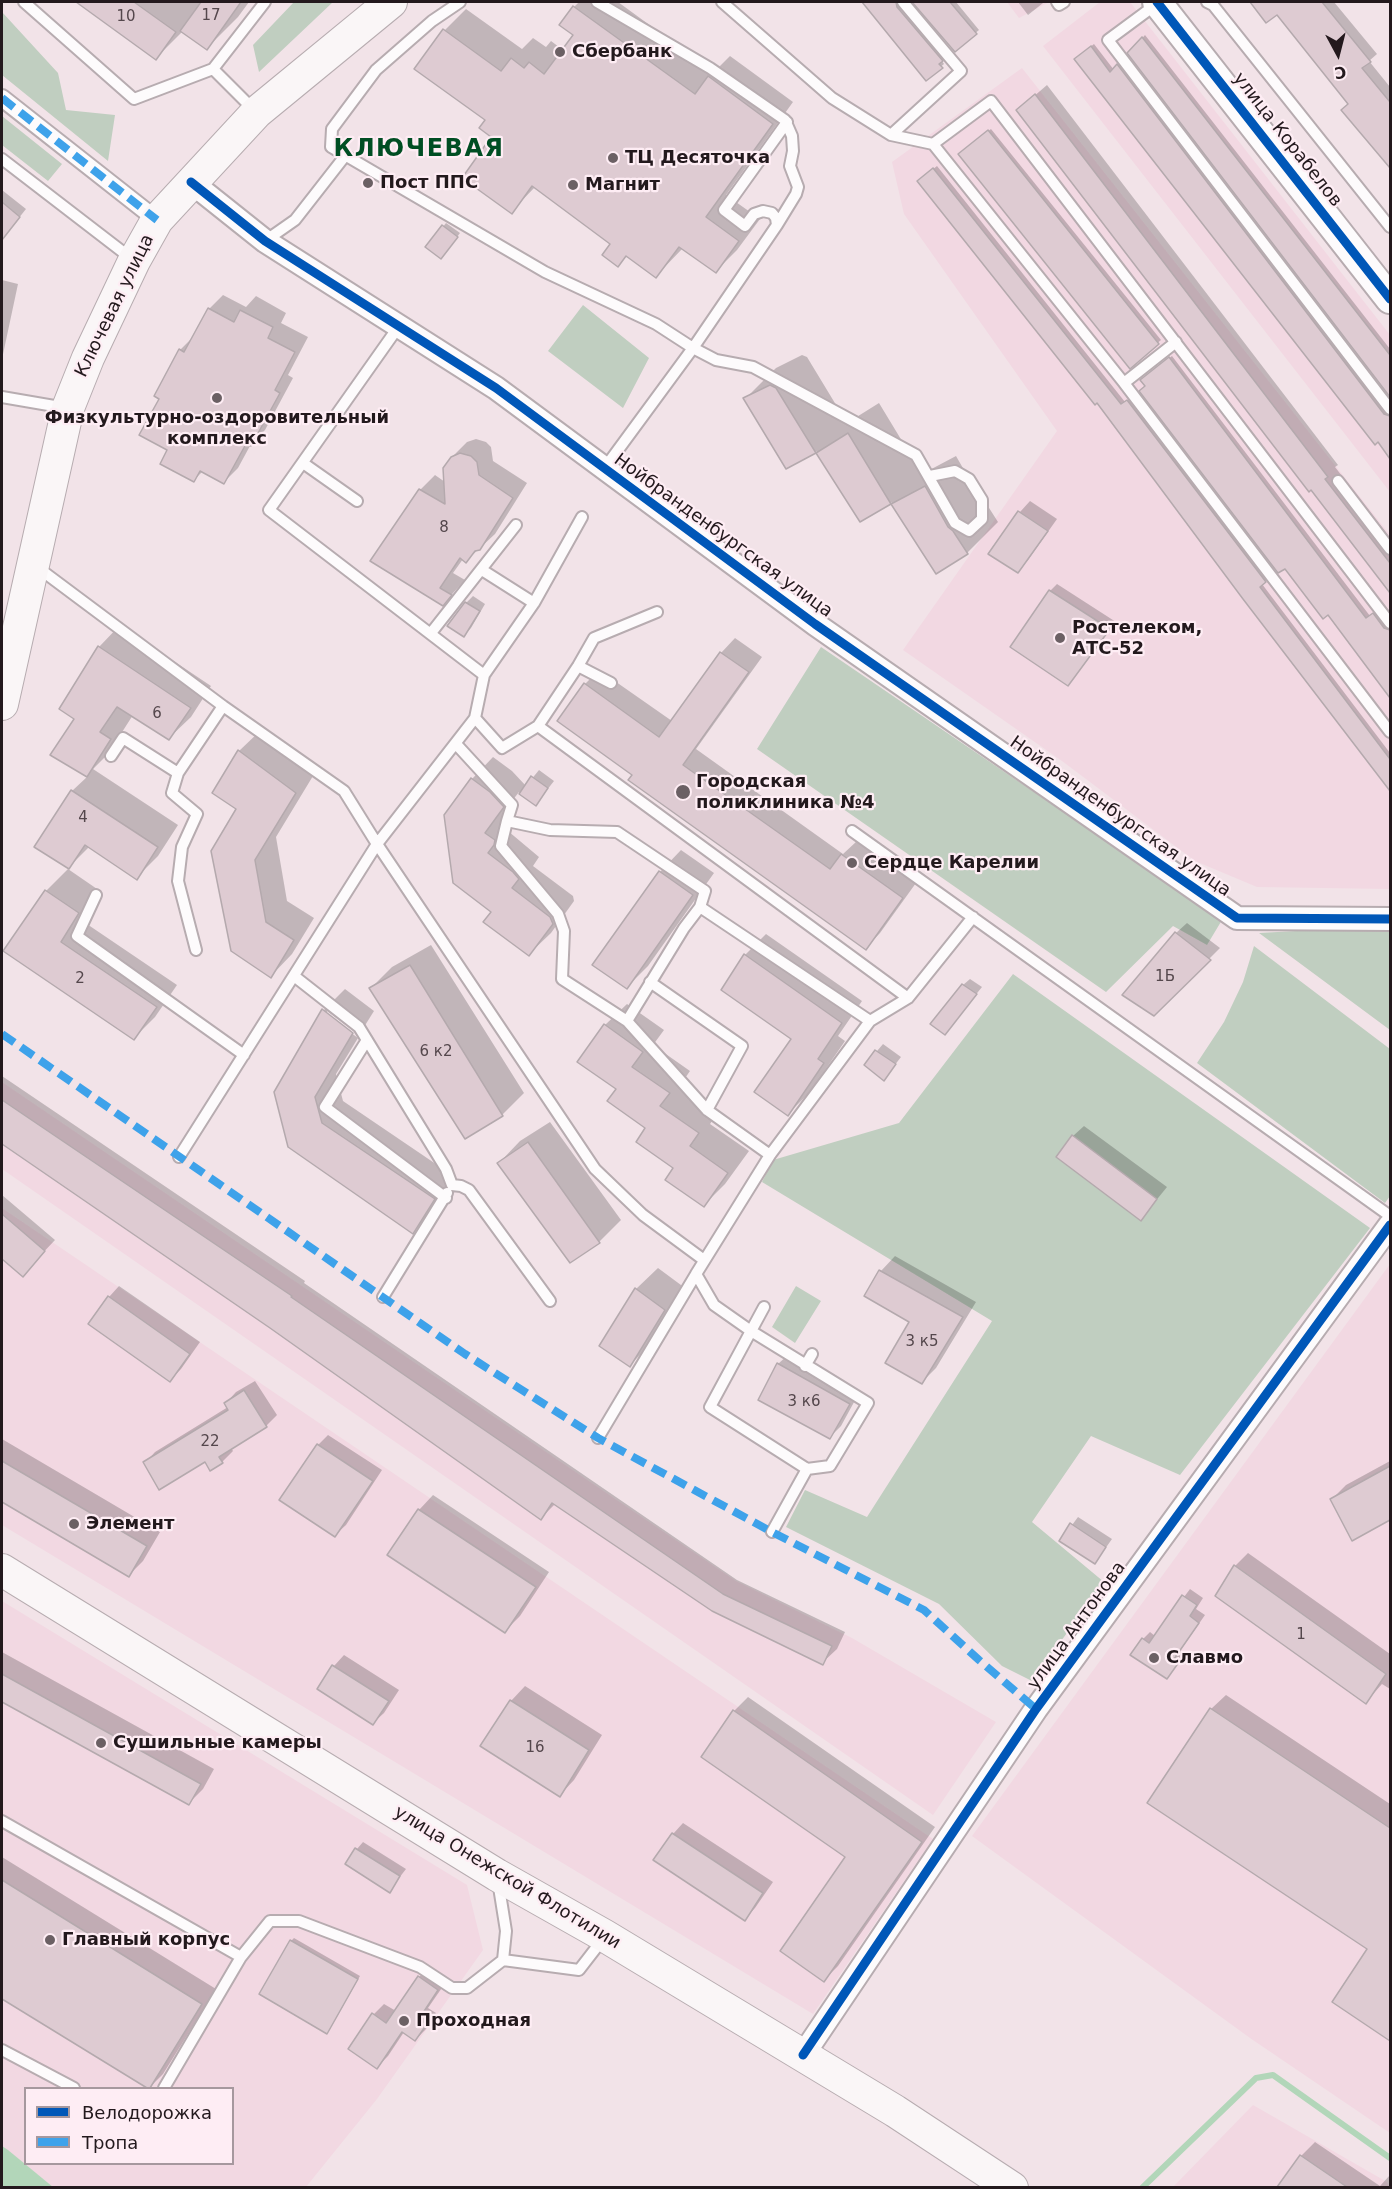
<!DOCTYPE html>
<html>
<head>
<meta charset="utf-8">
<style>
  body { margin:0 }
  #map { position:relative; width:1392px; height:2189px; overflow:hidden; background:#f2e3e8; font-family:"DejaVu Sans",sans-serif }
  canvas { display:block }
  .frame { position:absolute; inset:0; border:3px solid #23191d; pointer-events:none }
  .legend { position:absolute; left:24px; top:2087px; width:210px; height:78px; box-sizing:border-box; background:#feedf4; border:2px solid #a6989e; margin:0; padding:8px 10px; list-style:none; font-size:18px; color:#23191d }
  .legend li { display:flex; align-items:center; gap:12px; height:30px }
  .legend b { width:30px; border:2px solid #a6989e }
  .north { position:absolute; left:1308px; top:24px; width:60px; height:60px; -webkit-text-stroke:4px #feedf4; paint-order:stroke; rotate:173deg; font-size:16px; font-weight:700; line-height:24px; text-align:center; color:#23191d }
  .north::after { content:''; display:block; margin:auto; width:21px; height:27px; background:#23191d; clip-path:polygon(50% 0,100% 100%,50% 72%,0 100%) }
</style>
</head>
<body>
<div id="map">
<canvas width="1392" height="2189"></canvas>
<div class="frame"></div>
<ul class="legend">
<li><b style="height:8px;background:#0057b8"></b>Велодорожка</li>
<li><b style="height:8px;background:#3ea2ea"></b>Тропа</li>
</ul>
<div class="north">С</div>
</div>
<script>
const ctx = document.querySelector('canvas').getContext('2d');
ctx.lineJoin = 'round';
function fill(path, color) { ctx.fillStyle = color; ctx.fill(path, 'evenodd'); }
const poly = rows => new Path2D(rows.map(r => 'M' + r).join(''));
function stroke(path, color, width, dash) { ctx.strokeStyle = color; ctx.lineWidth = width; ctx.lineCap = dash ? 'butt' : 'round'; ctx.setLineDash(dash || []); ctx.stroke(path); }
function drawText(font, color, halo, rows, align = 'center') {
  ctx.font = font + ' "DejaVu Sans",sans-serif'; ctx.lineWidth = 4.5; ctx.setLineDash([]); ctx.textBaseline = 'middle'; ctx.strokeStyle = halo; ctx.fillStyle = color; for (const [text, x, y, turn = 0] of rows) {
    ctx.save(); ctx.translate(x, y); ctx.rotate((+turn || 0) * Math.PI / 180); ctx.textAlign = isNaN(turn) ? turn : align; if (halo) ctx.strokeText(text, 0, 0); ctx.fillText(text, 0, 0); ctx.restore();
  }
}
fill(poly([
  [1007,2,1049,2,1019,18],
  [1100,2,1130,2,1390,335,1390,492,1043,46],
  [1022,68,1390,535,1390,889,1257,887,1195,861,1062,761,903,650,1057,431,904,214,892,162],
  [2,1082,736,1581,852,1638,996,1722,933,1815,2,1169],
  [2,1208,933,1839,813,2014,2,1525],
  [1390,1264,1390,2133,1250,2038,972,1836],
  [2,1601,467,1885,483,1950,377,2099,306,2187,53,2187,2,2146],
  [26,2088,232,2088,232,2164,26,2164],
  [1253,2105,1387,2182,1390,2188,1172,2188]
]), '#f2d8e2');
fill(poly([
  [294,2,333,2,259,72,253,45],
  [2,12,58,73,66,110,115,115,108,161,2,75],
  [2,116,62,164,48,181,2,145],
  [583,305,649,358,623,408,548,351],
  [821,647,1222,920,1207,945,1173,926,1106,992,757,749],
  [1351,928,1390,928,1390,1030,1259,933],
  [1254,946,1390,1049,1390,1196,1385,1203,1197,1063,1224,1022,1243,982],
  [1013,974,1370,1228,1180,1475,1091,1436,1032,1522,1104,1582,1032,1681,1002,1666,939,1604,786,1527,805,1490,867,1517,992,1321,762,1182,773,1160,899,1123],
  [796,1286,821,1301,795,1343,772,1327]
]), '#c0cec0');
fill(poly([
  [2,2146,8,2150,53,2187,2,2187]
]), '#b2d6b9');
fill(poly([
  [78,2,249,2,238,17,207,48,183,31,156,58],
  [579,2,618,2,714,72,730,56,793,102,726,195,760,219,737,250,716,271,683,248,656,276,627,255,618,265,612,243,535,187,511,212,494,137,487,120,417,68,445,30,466,9,522,49,533,38,546,47,551,41,563,50,575,34,574,7],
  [863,2,899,2,945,57,942,61,944,64,926,79],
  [914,2,956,2,979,30,955,50],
  [1018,2,1042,2,1043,3,1028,15],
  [1252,2,1315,2,1317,5,1321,2,1334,2,1377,54,1369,61,1390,87,1390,159,1387,162,1349,104,1277,13,1267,21],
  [1145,35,1390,349,1390,396,1129,53],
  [1094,44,1114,70,1121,63,1388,411,1384,416,1390,425,1390,456,1079,56],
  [1047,85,1338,465,1335,467,1390,538,1390,590,1018,110],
  [991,129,1161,340,1130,366,963,151],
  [937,166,1125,402,1131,398,1268,578,1262,584,1390,753,1390,789,1245,598,1098,400,922,178],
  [2,190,26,209,2,239],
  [446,223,460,233,444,254,427,247],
  [2,280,18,284,2,359],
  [223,295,246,307,256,296,286,313,281,323,308,337,288,375,293,378,265,430,251,444,238,468,224,482,203,471,194,480,169,450,161,398,180,350,194,336,209,309],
  [802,355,807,357,847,423,879,403,922,474,956,456,979,496,984,500,998,522,967,553,937,572,891,502,860,520,816,451,787,467,745,399,776,368],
  [1172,356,1370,616,1377,611,1390,630,1390,696,1329,613,1146,386,1145,377],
  [476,439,486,442,491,447,493,461,527,483,495,534,466,561,463,559,453,573,465,580,443,604,372,561,420,490,435,475,445,482,452,457,467,442],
  [1030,501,1057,519,1028,560,1018,571,990,553,1020,512],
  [1057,584,1116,622,1068,684,1050,591],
  [473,596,485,604,471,628,464,635,466,603],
  [120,625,211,686,191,717,169,738,133,715,108,754,93,769,178,825,158,856,136,878,89,847,69,867,72,791,88,776,76,718,61,708,99,647],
  [735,638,762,657,696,749,843,854,857,841,916,883,880,933,866,948,585,684,599,670,672,721,721,653],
  [261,730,316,771,276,837,287,901,314,918,292,954,271,976,238,809,239,751],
  [493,757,512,771,526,786,539,770,554,781,536,804,519,792,505,810,516,818,508,831,539,857,533,866,573,896,574,901,551,933,529,954,493,912,472,779],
  [681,850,714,873,648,966,627,987,660,872],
  [68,869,100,891,81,920,177,985,155,1017,134,1038,5,951,46,891],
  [1187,923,1220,948,1154,1014,1176,933],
  [766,934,862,1001,838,1036,845,1041,810,1092,788,1114,793,1038,745,955],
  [431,945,524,1093,502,1115,465,1137,371,988,392,967],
  [970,979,982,987,945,1033,963,985],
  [345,989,374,1011,359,1035,327,1011,327,1015,358,1038,336,1074,343,1101,455,1177,434,1211,413,1232,275,1092,324,1010],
  [627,1004,664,1030,653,1045,690,1071,681,1084,719,1111,710,1124,749,1151,725,1184,704,1205,618,1088,605,1025],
  [883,1044,901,1057,884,1079,866,1064],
  [2,1076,305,1281,304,1283,737,1580,845,1632,837,1649,822,1663,555,1504,541,1518,271,1327,2,1142],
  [550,1122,621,1220,599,1242,570,1261,499,1163,520,1141],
  [1084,1126,1167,1187,1141,1219,1073,1136],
  [2,1195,55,1240,22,1275,2,1257],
  [895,1256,976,1302,936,1368,922,1382,911,1321,866,1295,881,1271],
  [658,1268,685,1288,651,1344,630,1365,636,1289],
  [119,1286,200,1342,181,1369,170,1380,90,1324,109,1297],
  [789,1354,859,1393,841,1426,830,1437,778,1364],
  [255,1381,277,1415,266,1426,231,1448,233,1451,222,1462,205,1460,145,1463,155,1452,228,1407,226,1403,236,1392],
  [328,1435,382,1470,346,1525,335,1535,318,1445],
  [2,1439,160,1532,143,1561,129,1575,2,1501],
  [1390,1461,1390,1519,1352,1539,1332,1499,1346,1485],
  [433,1495,549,1572,520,1616,505,1631,419,1510],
  [1078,1517,1112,1539,1095,1563,1061,1540],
  [1248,1553,1390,1654,1390,1689,1382,1684,1366,1702,1235,1566],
  [1190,1589,1203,1598,1196,1609,1205,1615,1180,1651,1185,1654,1167,1677,1143,1639,1150,1632,1155,1636],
  [2,1652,214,1769,203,1789,189,1803,2,1700],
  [344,1655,399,1690,384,1713,373,1723,319,1689,334,1666],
  [525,1686,602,1735,574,1780,560,1795,511,1701],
  [1226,1695,1390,1804,1390,2039,1334,2002,1369,1949,1211,1709],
  [748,1697,935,1827,838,1966,824,1980,847,1857,734,1711],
  [683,1823,773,1882,755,1908,745,1919,673,1834],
  [363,1842,406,1869,389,1891,357,1849],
  [2,1857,216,1989,163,2074,149,2088,2,1997],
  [294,1938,360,1976,330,2029,291,1941],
  [429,1967,448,1979,428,2008,436,2013,426,2029,415,2040,404,2032,388,2056,377,2067,374,2014,384,2004,396,2011,419,1977],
  [1315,2142,1380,2186,1390,2175,1390,2188,1279,2188,1301,2156]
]), '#0003');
stroke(poly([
  [1142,2188,1256,2078,1273,2075,1390,2158]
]), '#b2d6b9', 6);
const building = poly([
  [76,2,134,2,176,32,156,60,76,2],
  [201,2,241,2,207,50,180,31,201,2],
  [862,2,896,2,897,7,943,61,939,64,943,68,926,81,862,2],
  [912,2,950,2,977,34,955,52,912,2],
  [1250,2,1322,2,1371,62,1362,68,1390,102,1390,168,1341,110,1348,104,1277,15,1266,23,1250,2],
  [573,6,695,94,708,76,773,124,706,217,739,241,716,273,679,247,656,278,626,256,618,267,602,255,610,244,532,186,512,214,462,178,491,137,479,128,485,120,414,69,443,29,501,71,511,58,524,68,529,62,544,74,573,35,559,25,573,6],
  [1142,37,1390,355,1390,397,1127,53,1142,37],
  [1091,46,1110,72,1117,64,1384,414,1390,416,1390,459,1378,442,1375,445,1074,59,1091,46],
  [1035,94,1328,477,1325,479,1390,563,1390,593,1311,490,1309,492,1016,110,1035,94],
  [988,130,1159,344,1130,369,958,154,988,130],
  [933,168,1121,404,1127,400,1266,582,1260,587,1390,759,1390,791,1243,599,1097,403,1095,405,917,181,933,168],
  [2,202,20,217,2,240,2,202],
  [442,225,458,237,441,259,425,247,442,225],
  [208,308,234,322,240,310,273,327,268,338,295,352,275,390,280,393,251,446,246,444,224,484,200,471,194,482,160,464,167,450,139,435,159,399,154,396,179,349,184,352,208,308],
  [1169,357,1366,618,1373,613,1384,628,1390,630,1390,698,1328,615,1323,619,1285,569,1278,573,1139,391,1145,386,1140,380,1169,357],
  [770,385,776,388,816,453,786,469,743,398,770,385],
  [848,433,891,504,860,522,816,453,848,433],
  [460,453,471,456,477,462,479,475,513,498,480,550,475,551,466,563,460,558,440,588,452,595,443,606,370,561,419,489,445,504,443,468,451,457,460,453],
  [925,486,948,527,953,531,968,554,936,574,891,504,925,486],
  [1018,511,1048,531,1018,573,988,554,1018,511],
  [1049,590,1110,629,1068,686,1010,647,1049,590],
  [465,602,480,611,464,637,447,626,465,602],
  [98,646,191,708,169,740,117,707,100,732,111,739,87,777,50,755,74,719,59,709,98,646],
  [720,652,749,672,683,765,830,869,841,854,903,898,866,950,628,780,632,775,557,721,584,683,659,737,720,652],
  [238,750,296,793,255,860,266,922,294,940,271,978,231,951,211,851,236,809,212,793,238,750],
  [531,776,548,788,536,806,519,794,531,776],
  [471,778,490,792,504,807,485,833,495,840,494,845,488,853,513,872,519,879,512,888,550,917,553,924,529,956,483,922,491,912,453,883,444,815,471,778],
  [71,790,158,847,137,880,85,845,69,869,34,847,71,790],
  [659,871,693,895,627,989,592,965,659,871],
  [45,890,79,913,61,942,157,1007,134,1040,3,951,45,890],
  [1175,932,1211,960,1154,1016,1122,995,1175,932],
  [744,954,842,1023,818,1059,824,1063,788,1116,754,1092,791,1039,721,990,744,954],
  [410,965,503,1116,465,1139,369,988,410,965],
  [962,984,977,994,945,1035,930,1024,962,984],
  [322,1009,353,1033,315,1097,322,1123,435,1199,413,1234,288,1147,274,1092,322,1009],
  [604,1024,643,1052,632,1067,670,1093,660,1106,699,1133,690,1146,728,1173,704,1207,665,1180,673,1168,636,1142,645,1128,607,1101,616,1089,577,1062,604,1024],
  [875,1050,896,1064,884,1081,864,1065,875,1050],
  [2,1100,292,1296,291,1297,723,1594,832,1646,823,1665,712,1611,552,1503,541,1520,270,1328,2,1144,2,1100],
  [1072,1135,1157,1199,1141,1221,1056,1157,1072,1135],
  [528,1142,600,1243,570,1263,497,1163,528,1142],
  [2,1214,45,1251,23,1277,2,1259,2,1214],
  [879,1270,963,1317,922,1384,885,1363,909,1322,864,1296,879,1270],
  [635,1288,665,1310,630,1367,599,1346,635,1288],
  [108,1296,190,1354,170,1382,88,1324,108,1296],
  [777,1363,850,1404,830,1439,758,1400,777,1363],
  [244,1390,267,1427,219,1457,223,1463,210,1471,205,1462,159,1490,143,1462,228,1410,224,1403,244,1390],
  [317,1444,373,1481,335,1537,279,1500,317,1444],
  [2,1461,147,1546,129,1577,2,1502,2,1461],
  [1390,1466,1390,1520,1352,1541,1330,1499,1390,1466],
  [418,1509,536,1587,505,1633,387,1555,418,1509],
  [1070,1523,1106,1547,1095,1564,1059,1541,1070,1523],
  [1234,1565,1386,1674,1366,1704,1215,1596,1234,1565],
  [1182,1595,1197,1605,1190,1616,1199,1623,1174,1659,1179,1662,1167,1679,1130,1655,1142,1638,1149,1643,1182,1595],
  [332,1665,389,1701,373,1725,317,1689,332,1665],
  [2,1674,201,1784,189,1805,2,1702,2,1674],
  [510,1700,589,1750,560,1797,480,1746,510,1700],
  [1210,1708,1390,1828,1390,2041,1332,2002,1367,1949,1147,1803,1210,1708],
  [733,1710,922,1842,824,1982,780,1951,845,1857,701,1757,733,1710],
  [672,1833,763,1893,745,1921,653,1860,672,1833],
  [355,1848,400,1876,390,1893,345,1864,355,1848],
  [2,1880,202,2004,150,2088,147,2088,2,1999,2,1880],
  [290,1940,358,1979,327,2034,259,1994,290,1940],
  [418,1976,438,1990,419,2019,427,2024,415,2041,402,2032,377,2069,348,2049,372,2013,386,2023,418,1976],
  [1300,2155,1347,2187,1277,2187,1300,2155]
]);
fill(building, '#decbd2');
stroke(building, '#b4a9ad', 1.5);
const service = poly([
  [24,2,134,99,213,69,265,2],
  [460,2,432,21,376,70,332,129,331,147,545,272,656,324,693,348,716,360,753,367,916,455,955,523,969,531,982,519,982,500,969,479,955,471,930,476],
  [597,2,710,68,785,120,792,136,793,151,790,166,798,187,796,194,777,225,693,348,604,469],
  [722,2,832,98,891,135,933,144,1124,383,1390,732],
  [1057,2,1059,5,1064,2],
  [1207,2,1213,5,1390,227],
  [1158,3,1108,40,1390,409],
  [213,69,254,110],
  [891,135,961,71,903,2],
  [933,144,991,101,1390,623],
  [2,159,132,259],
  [777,225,776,218,772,213,763,211,754,214,745,226,724,210,787,122],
  [265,241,295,220,345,156],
  [399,326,269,510,484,675],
  [1124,383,1176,342],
  [2,397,66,408],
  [303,463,357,501],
  [1338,481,1390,549],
  [37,567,223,706,344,791,377,844,595,1169,643,1215,704,1260],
  [482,570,534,603],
  [431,633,516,525],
  [578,666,611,683],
  [475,718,502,748,538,726,908,998],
  [538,726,578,666,594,638,657,612],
  [456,744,512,805,507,821,550,830,617,832,705,891,700,907],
  [111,756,123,738,178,773,172,793,197,814,182,847,178,881,196,950],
  [178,773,223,706],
  [507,821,501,846,558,914,564,931,562,979,627,1021,707,1110,770,1155],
  [852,831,1390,1216],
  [96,895,77,936,244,1055],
  [294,976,359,1027,446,1169,452,1185,461,1186,469,1190,550,1301],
  [650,982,742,1046,707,1110],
  [627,1021,684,928,700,907,870,1021],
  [367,1040,325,1107,446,1198],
  [179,1157,377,844,475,718,484,675,534,603,582,517],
  [383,1297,447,1193],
  [764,1307,751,1331,710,1407,807,1469,830,1466,868,1403,751,1331,714,1305,696,1274,770,1155,870,1021,908,998,973,917],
  [805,1366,812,1354],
  [598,1438,696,1274],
  [772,1532,807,1469],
  [2,1821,241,1957],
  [503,1960,579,1970,603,1939],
  [2,2050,74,2088],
  [164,2088,241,1957,270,1921,299,1921,420,1967,452,1988,467,1988,503,1960,506,1931,498,1881]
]);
const pedestrian = poly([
  [2,98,157,220]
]);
const minor = poly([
  [191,182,265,241,496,388,815,624,1237,918,1390,919],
  [803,2055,1036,1709,1390,1225]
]);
const tertiary = poly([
  [1157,2,1390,299]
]);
const secondary = poly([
  [2,704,68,408,88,358,134,261,157,220,257,112,391,2],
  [2,1570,497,1875,605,1936,895,2111,1012,2188]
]);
stroke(service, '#b7acb0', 14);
stroke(pedestrian, '#b7acb0', 20);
stroke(minor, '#b7acb0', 26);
stroke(tertiary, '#b7acb0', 32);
stroke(secondary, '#b7acb0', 34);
stroke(service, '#fdfbfc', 10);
stroke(pedestrian, '#fdfbfc', 16);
stroke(minor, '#fdfbfc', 22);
stroke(tertiary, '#fdfbfc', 28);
stroke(secondary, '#faf6f7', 32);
stroke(poly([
  [2,98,157,220],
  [2,1034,465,1354,598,1438,772,1532,924,1610,979,1660,1036,1709]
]), '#3ea2ea', 8, [15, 8]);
stroke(poly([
  [1157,2,1390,299],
  [191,182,265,241,496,388,815,624,1237,918,1390,919],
  [803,2055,1036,1709,1390,1225]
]), '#0057b8', 9);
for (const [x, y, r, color] of [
  [560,52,6,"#6b6064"],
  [613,158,6,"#6b6064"],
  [368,183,6,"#6b6064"],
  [573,185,6,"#6b6064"],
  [217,398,6,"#6b6064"],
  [1060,638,6,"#6b6064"],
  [683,792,8,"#6b6064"],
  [852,863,6,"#6b6064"],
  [74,1524,6,"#6b6064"],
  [1154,1658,6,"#6b6064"],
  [101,1743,6,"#6b6064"],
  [50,1940,6,"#6b6064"],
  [404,2021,6,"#6b6064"]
]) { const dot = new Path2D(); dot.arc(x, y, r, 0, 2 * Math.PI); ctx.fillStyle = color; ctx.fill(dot); stroke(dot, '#feedf4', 2); }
drawText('15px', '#54474c', null, [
  ["17",211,16],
  ["10",126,17],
  ["8",444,528],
  ["6",157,714],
  ["4",83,818],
  ["1Б",1165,977],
  ["2",80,979],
  ["6 к2",436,1052],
  ["3 к5",922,1342],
  ["3 к6",804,1402],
  ["22",210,1442],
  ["1",1301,1635],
  ["16",535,1748]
]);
drawText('bold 18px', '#23191d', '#feedf4', [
  ["Сбербанк",572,52],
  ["ТЦ Десяточка",625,158],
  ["Пост ППС",380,183],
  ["Магнит",585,185],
  ["Физкультурно-оздоровительный",217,418,"center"],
  ["комплекс",217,439,"center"],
  ["Ростелеком,",1072,628],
  ["АТС-52",1072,649],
  ["Городская",696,782],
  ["поликлиника №4",696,803],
  ["Сердце Карелии",864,863],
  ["Элемент",86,1524],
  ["Славмо",1166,1658],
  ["Сушильные камеры",113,1743],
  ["Главный корпус",62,1940],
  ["Проходная",416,2021]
], 'left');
drawText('18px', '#23191d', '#feedf4', [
  ["улица Корабелов",1287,140,52],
  ["Ключевая улица",115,306,-64],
  ["Нойбранденбургская улица",723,536,36],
  ["Нойбранденбургская улица",1120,817,35],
  ["улица Антонова",1077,1626,-54],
  ["улица Онежской Флотилии",507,1878,31]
]);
ctx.letterSpacing = '1.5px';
drawText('bold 24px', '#004e23', '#feedf4', [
  ["КЛЮЧЕВАЯ",419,150]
]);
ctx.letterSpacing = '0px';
</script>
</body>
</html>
